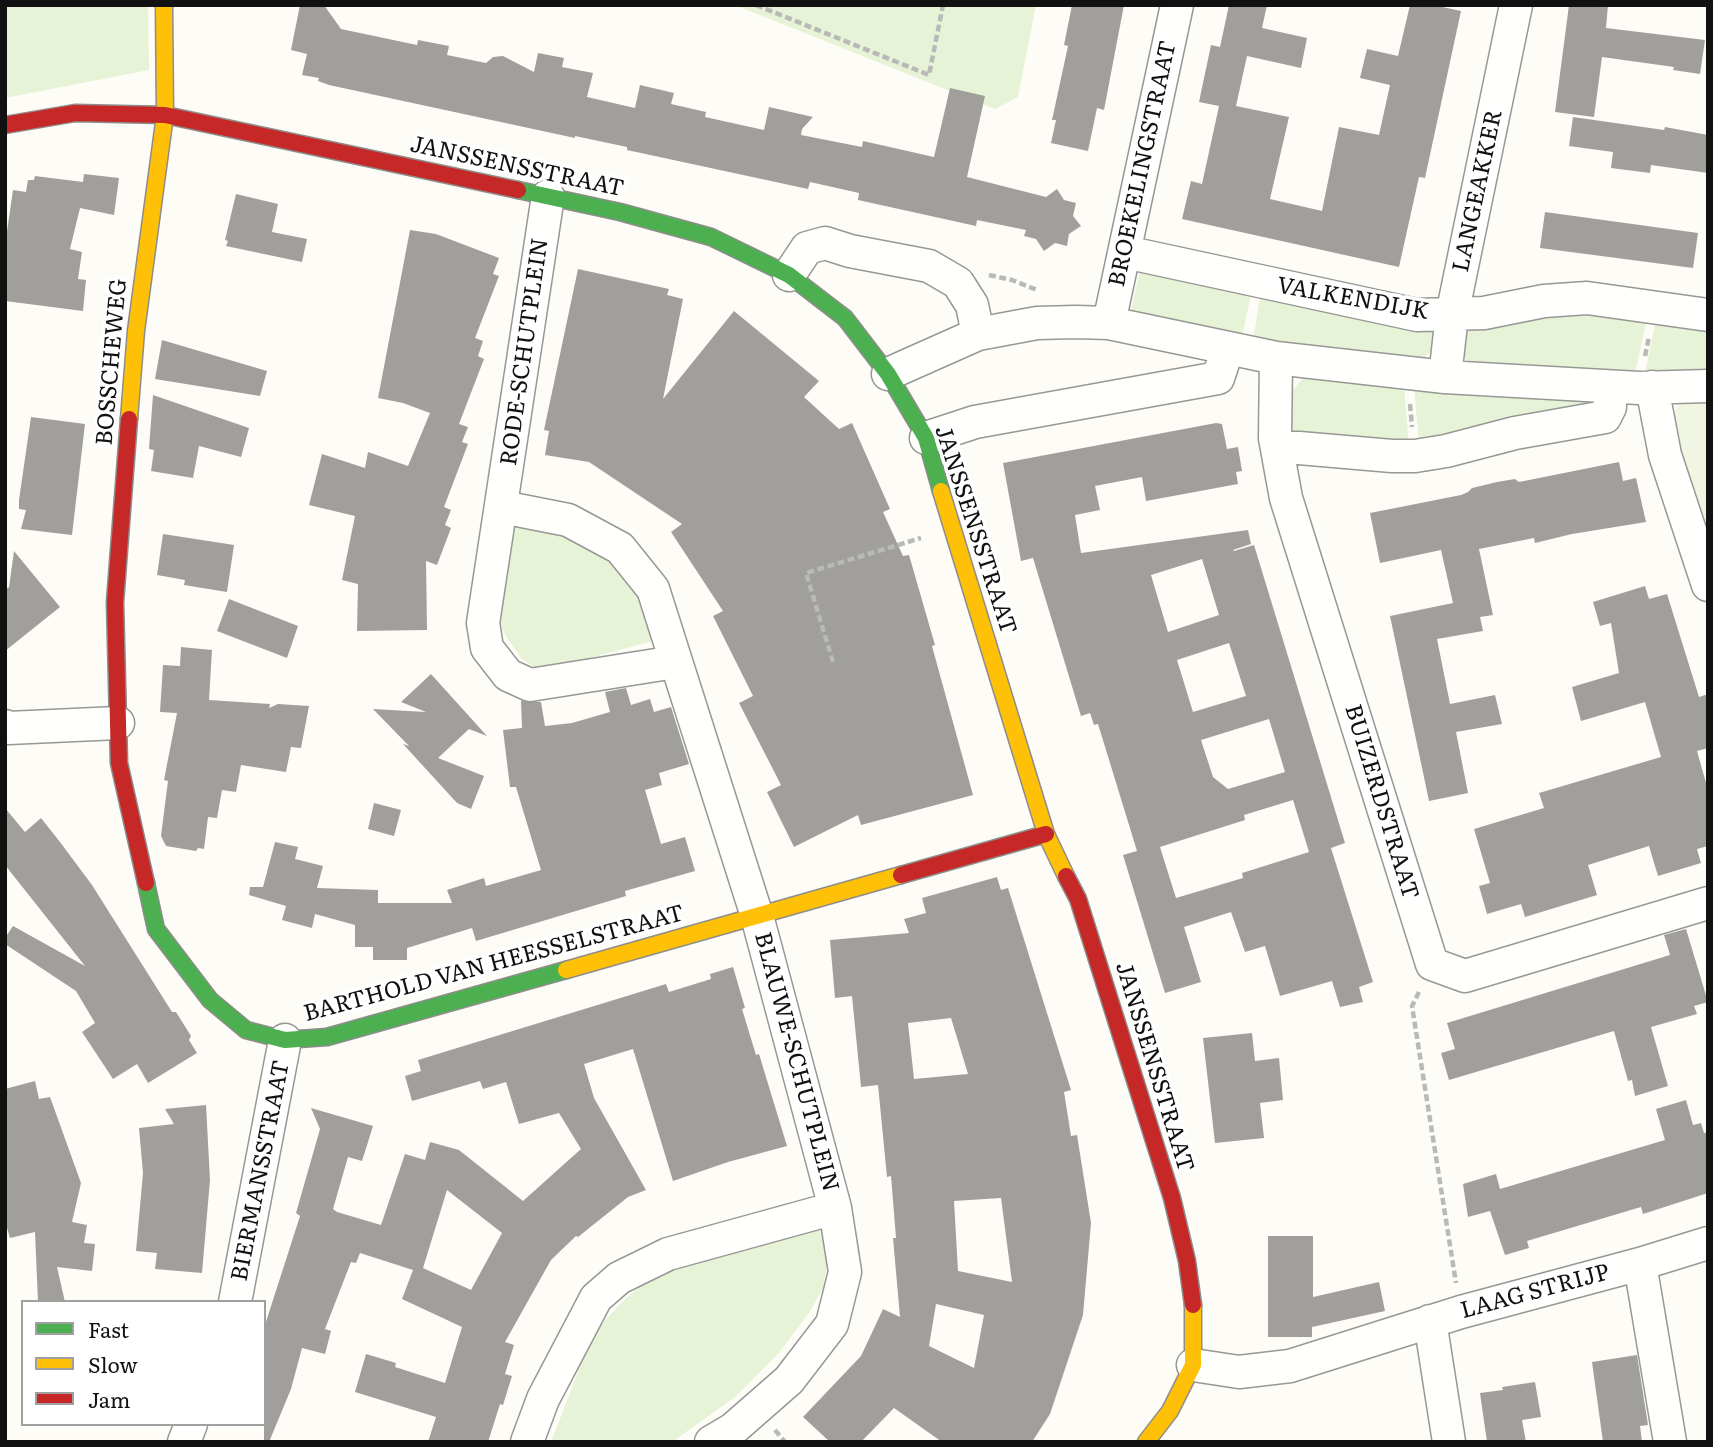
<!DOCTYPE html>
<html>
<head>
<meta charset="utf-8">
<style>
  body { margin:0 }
  #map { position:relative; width:1713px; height:1447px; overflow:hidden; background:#fdfcf7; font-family:Literata,serif }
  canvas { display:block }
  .frame { position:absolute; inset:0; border:7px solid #111; pointer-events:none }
  .legend { position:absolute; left:21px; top:1300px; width:245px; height:126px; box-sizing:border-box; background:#fff; border:2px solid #a0a0a0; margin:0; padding:9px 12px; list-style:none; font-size:21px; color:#111 }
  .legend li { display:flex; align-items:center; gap:14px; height:35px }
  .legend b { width:35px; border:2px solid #a0a0a0 }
</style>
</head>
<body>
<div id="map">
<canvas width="1713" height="1447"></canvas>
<div class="frame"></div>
<ul class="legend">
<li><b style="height:9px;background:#4caf50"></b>Fast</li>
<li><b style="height:9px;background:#ffc107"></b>Slow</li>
<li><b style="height:9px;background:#c62828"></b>Jam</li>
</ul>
</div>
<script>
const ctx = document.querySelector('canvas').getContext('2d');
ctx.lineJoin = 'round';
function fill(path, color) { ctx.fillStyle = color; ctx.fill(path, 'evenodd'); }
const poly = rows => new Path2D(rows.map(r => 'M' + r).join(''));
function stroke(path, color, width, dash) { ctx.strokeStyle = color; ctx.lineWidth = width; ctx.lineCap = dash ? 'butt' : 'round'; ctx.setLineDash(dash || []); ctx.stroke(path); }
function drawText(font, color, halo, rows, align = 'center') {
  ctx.font = font + ' Literata,serif'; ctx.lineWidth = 7; ctx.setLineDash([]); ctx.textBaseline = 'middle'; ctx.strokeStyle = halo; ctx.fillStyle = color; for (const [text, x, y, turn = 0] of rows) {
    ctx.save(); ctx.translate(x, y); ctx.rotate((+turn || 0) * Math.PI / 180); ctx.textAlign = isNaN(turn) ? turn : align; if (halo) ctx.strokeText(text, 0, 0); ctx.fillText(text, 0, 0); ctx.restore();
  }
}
fill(poly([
  [5,5,148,5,149,70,5,98],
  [735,5,1036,5,1018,97,995,109],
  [1141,265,1252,290,1242,337,1135,316,1131,311],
  [1261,291,1437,331,1435,344,1432,351,1422,360,1253,341],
  [1569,308,1647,318,1635,373,1469,363,1463,355,1462,324],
  [1656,320,1708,329,1708,371,1645,373],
  [1314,376,1404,386,1409,446,1291,435,1292,392,1302,379],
  [1414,387,1598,398,1599,404,1419,445],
  [513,515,557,525,621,566,641,596,657,640,548,669,535,668,521,658,505,635,501,625,499,610],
  [819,1225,826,1238,828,1257,823,1288,809,1313,779,1353,735,1397,672,1442,551,1442,588,1346,599,1327,623,1301,658,1271]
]), '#e7f3d7');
fill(poly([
  [1708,395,1708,545,1678,445,1673,419,1677,406,1686,397]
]), '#f0f6e1');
fill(poly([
  [300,5,324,5,341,29,417,45,418,40,449,46,447,55,486,63,493,57,503,56,534,72,538,53,564,58,562,67,593,73,587,97,635,108,640,85,674,93,671,104,706,112,705,117,764,130,769,107,813,117,802,129,801,135,862,147,863,141,934,157,950,88,985,96,967,177,1046,197,1057,189,1064,200,1076,203,1073,216,1081,226,1069,234,1067,246,1055,243,1044,251,1036,239,1024,236,1026,230,977,220,976,226,858,200,859,193,810,182,808,189,627,150,627,147,575,136,575,138,329,85,318,81,319,78,302,75,307,54,291,50],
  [1072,5,1124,5,1104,110,1097,108,1088,151,1051,143,1056,120,1052,120,1068,46,1064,45],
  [1229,5,1267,5,1262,28,1307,38,1301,68,1247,56,1236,106,1289,117,1270,199,1322,211,1339,127,1379,135,1390,85,1360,78,1367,49,1398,56,1410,5,1433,5,1461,11,1425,178,1419,177,1399,267,1182,219,1191,181,1202,184,1219,106,1199,102,1211,45,1220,47],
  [1569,5,1608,5,1606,28,1705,40,1700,74,1673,70,1674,67,1602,57,1594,117,1555,112],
  [1573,117,1664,130,1665,127,1708,135,1708,173,1651,165,1650,173,1611,168,1613,152,1569,146],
  [84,174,119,178,114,215,80,208,70,249,82,252,78,279,86,280,83,311,5,301,5,245,13,190,26,192,28,180,34,180,35,176,83,182],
  [236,194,278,204,272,232,307,239,302,262,226,246,228,241,225,240],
  [1545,212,1698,233,1693,268,1540,248],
  [410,230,436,234,499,258,493,274,499,276,475,338,483,341,478,356,484,359,459,424,468,427,462,442,468,444,444,507,451,510,445,525,451,528,437,565,426,561,427,630,357,631,358,584,342,580,355,516,309,505,322,454,365,468,368,452,408,466,430,413,403,403,378,398],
  [578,269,669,289,667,295,683,299,663,399,734,311,819,381,804,397,839,429,852,423,890,509,883,512,903,556,909,555,935,645,932,646,973,795,861,825,858,815,794,847,767,792,781,785,739,703,753,696,713,616,723,611,671,532,682,524,589,462,545,455,549,431,544,430],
  [162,340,267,371,260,396,155,379],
  [153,395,249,428,241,457,199,446,193,478,151,471,154,450,149,449],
  [31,417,85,424,72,535,21,529,26,510,19,509,19,500],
  [1216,423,1222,424,1227,449,1238,447,1242,471,1236,472,1238,484,1146,501,1142,477,1095,486,1100,510,1075,515,1081,553,1248,530,1251,544,1233,550,1234,551,1254,545,1345,843,1331,848,1373,982,1359,987,1363,1002,1340,1007,1332,981,1280,996,1265,946,1245,952,1231,912,1184,927,1201,982,1165,993,1123,855,1137,851,1098,724,1094,725,1090,713,1081,716,1033,558,1021,561,1003,463],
  [1202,559,1219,615,1168,632,1151,575],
  [1229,643,1246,696,1193,712,1177,660],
  [1269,719,1285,772,1228,789,1213,777,1201,740],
  [1293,800,1309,852,1242,873,1243,878,1176,898,1160,847,1245,820,1244,815],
  [1619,462,1623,481,1636,478,1646,522,1572,534,1535,543,1534,538,1479,549,1493,615,1480,617,1483,631,1437,639,1450,704,1495,695,1502,724,1456,732,1468,793,1429,801,1390,616,1453,603,1441,550,1380,563,1370,513,1461,495,1468,492,1472,488,1497,482,1515,479,1519,482],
  [163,534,234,545,227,592,184,585,185,580,157,575],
  [14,551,60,607,5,651,5,590,9,587],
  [1645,586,1649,599,1667,594,1699,697,1708,694,1708,748,1697,751,1708,790,1708,846,1697,849,1701,863,1658,876,1649,846,1588,865,1597,895,1525,917,1521,904,1487,914,1479,886,1490,883,1474,829,1544,808,1539,793,1661,757,1645,702,1581,721,1572,687,1619,673,1611,623,1600,626,1593,602],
  [229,599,298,626,287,658,217,631],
  [181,647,212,650,209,700,270,704,269,708,278,704,309,706,301,748,291,747,286,772,241,765,236,792,222,790,217,818,208,817,204,849,198,848,196,851,166,846,161,836,168,781,164,780,177,713,160,712,163,665,180,666],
  [431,674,487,736,469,729,438,758,484,776,471,809,457,803,403,744,409,746,373,709,426,712,401,702],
  [626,688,631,705,650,699,654,712,671,707,689,764,659,773,662,785,645,790,661,844,685,837,695,871,625,891,626,896,476,941,472,928,407,948,407,960,373,960,373,947,355,947,355,925,315,914,312,928,282,920,286,906,249,895,250,887,263,887,275,842,298,847,295,859,323,866,317,888,378,890,378,903,452,903,447,890,484,878,486,886,541,870,516,787,510,787,503,730,522,728,521,701,541,702,545,726,572,723,610,712,605,692],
  [374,803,401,810,394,836,368,829],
  [5,808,25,832,41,818,60,842,92,885,172,1012,176,1012,191,1036,189,1040,197,1053,148,1083,137,1064,113,1079,82,1032,95,1023,76,991,5,944,5,938,13,926,85,966,5,865],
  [997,877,1001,890,1008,888,1071,1090,1064,1092,1071,1136,1077,1135,1091,1223,1083,1315,1050,1414,1032,1442,942,1442,894,1408,861,1442,830,1442,803,1417,861,1356,883,1309,900,1317,893,1238,896,1238,891,1176,887,1177,878,1085,861,1087,852,996,835,998,830,940,909,933,904,919,926,913,922,898],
  [951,1018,968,1074,914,1079,908,1023],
  [1001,1198,1012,1282,958,1271,954,1201],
  [936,1304,984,1315,974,1368,929,1346],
  [1686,929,1708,1002,1694,1006,1697,1014,1651,1027,1668,1086,1635,1096,1632,1080,1628,1081,1614,1031,1449,1080,1441,1053,1455,1049,1447,1023,1670,955,1664,935],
  [733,967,745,1008,742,1009,756,1055,759,1054,787,1146,728,1162,673,1181,633,1049,584,1064,594,1098,646,1190,628,1197,578,1237,576,1236,551,1260,505,1342,514,1345,505,1374,512,1376,503,1405,500,1404,488,1442,428,1442,436,1417,355,1392,366,1354,396,1363,395,1367,445,1383,462,1327,402,1299,413,1270,360,1253,356,1263,351,1262,325,1329,331,1331,325,1354,302,1348,291,1389,269,1442,264,1442,264,1328,300,1216,296,1213,320,1129,311,1108,373,1126,362,1161,348,1157,333,1209,337,1212,381,1225,405,1154,425,1160,430,1142,459,1150,523,1201,581,1149,559,1113,519,1124,506,1082,483,1089,480,1081,412,1101,405,1076,421,1071,418,1060,666,984,669,992,711,979,710,974],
  [447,1190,502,1233,471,1290,423,1268],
  [1252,1033,1255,1061,1279,1058,1283,1100,1260,1103,1264,1138,1215,1143,1203,1038],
  [35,1081,39,1099,50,1097,81,1183,72,1222,87,1225,84,1243,95,1244,92,1271,57,1267,65,1302,38,1302,35,1232,10,1238,5,1221,5,1089],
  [1686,1100,1693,1125,1701,1123,1704,1133,1708,1132,1708,1193,1643,1214,1641,1207,1537,1238,1527,1241,1529,1248,1505,1255,1490,1211,1468,1217,1463,1184,1496,1174,1500,1189,1665,1140,1656,1109],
  [206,1105,210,1180,202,1273,155,1269,157,1253,136,1251,143,1173,139,1128,174,1124,165,1109],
  [1268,1236,1313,1236,1313,1297,1379,1282,1385,1311,1312,1327,1312,1337,1268,1337],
  [1637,1355,1648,1425,1640,1426,1642,1442,1603,1442,1592,1362],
  [1535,1382,1541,1417,1522,1420,1526,1442,1487,1442,1480,1393,1503,1390,1502,1387]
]), '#a19f9c');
const street = poly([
  [548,196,483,623,487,648,508,675,530,685,675,662],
  [1125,252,1417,315,1484,313,1544,301,1587,298,1708,315],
  [789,275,807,248,825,243,850,251,929,266,958,283,972,305,978,334],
  [1109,323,1177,5],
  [1276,358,1275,438,1286,498,1432,964,1465,976,1708,903],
  [888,374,978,334,1037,323,1076,322,1109,323,1276,358,1445,377,1639,388,1708,386],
  [1445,377,1452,315,1516,5],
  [1652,387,1665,455,1708,585],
  [926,438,975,422,1218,378,1228,348],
  [1277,448,1299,448,1392,456,1415,456,1446,451,1515,433,1605,417,1610,407,1609,387],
  [502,507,568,520,620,548,653,589,757,916,835,1208,845,1272,832,1324,789,1380,733,1429,711,1442],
  [5,726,8,728,118,723],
  [1640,1264,1670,1442],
  [235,1302,285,1040],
  [1430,1321,1449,1442],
  [1193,1365,1239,1372,1290,1366,1461,1312,1640,1264,1708,1243],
  [184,1442,191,1424],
  [527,1442,543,1399,596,1298,619,1278,668,1254,835,1208]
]);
const fast = poly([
  [518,190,620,212,711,237,789,275,845,318,888,374,926,438,941,491],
  [146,883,156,929,210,1000,246,1030,285,1040,327,1037,566,970]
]);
const slow = poly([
  [129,419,136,331,165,115,164,5],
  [941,491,1046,834,1066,876],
  [566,970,901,875],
  [1146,1442,1170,1411,1193,1365,1193,1305]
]);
const jam = poly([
  [5,125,75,113,165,115,518,190],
  [129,419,115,602,119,763,146,883],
  [901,875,1046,834],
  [1066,876,1078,899,1172,1198,1187,1261,1193,1305]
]);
stroke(street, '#979795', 35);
stroke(fast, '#8e8d8b', 19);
stroke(slow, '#8e8d8b', 19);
stroke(jam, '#8e8d8b', 19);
stroke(poly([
  [756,5,929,75,943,5],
  [989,275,1012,280,1037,290],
  [1645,356,1649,337],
  [1410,404,1412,427],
  [833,662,806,573,921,538],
  [1419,992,1412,1006,1456,1283],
  [775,1430,785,1442]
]), '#b9b9b8', 4.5, [7, 3.5]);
stroke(street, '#fffffe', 32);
stroke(fast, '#4caf50', 16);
stroke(slow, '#ffc107', 16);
stroke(jam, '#c62828', 16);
drawText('23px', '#111', '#fff', [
  ["BROEKELINGSTRAAT",1143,164,-78],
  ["JANSSENSSTRAAT",517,167,12],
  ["LANGEAKKER",1478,191,-78],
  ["VALKENDIJK",1353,299,10],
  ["RODE-SCHUTPLEIN",525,352,-82],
  ["BOSSCHEWEG",112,362,-85],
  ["JANSSENSSTRAAT",975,530,72],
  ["BUIZERDSTRAAT",1381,802,73],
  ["BARTHOLD VAN HEESSELSTRAAT",494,964,-15],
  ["BLAUWE-SCHUTPLEIN",796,1062,75],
  ["JANSSENSSTRAAT",1154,1067,73],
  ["BIERMANSSTRAAT",261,1171,-79],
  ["LAAG STRIJP",1535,1292,-15]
]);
</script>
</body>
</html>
